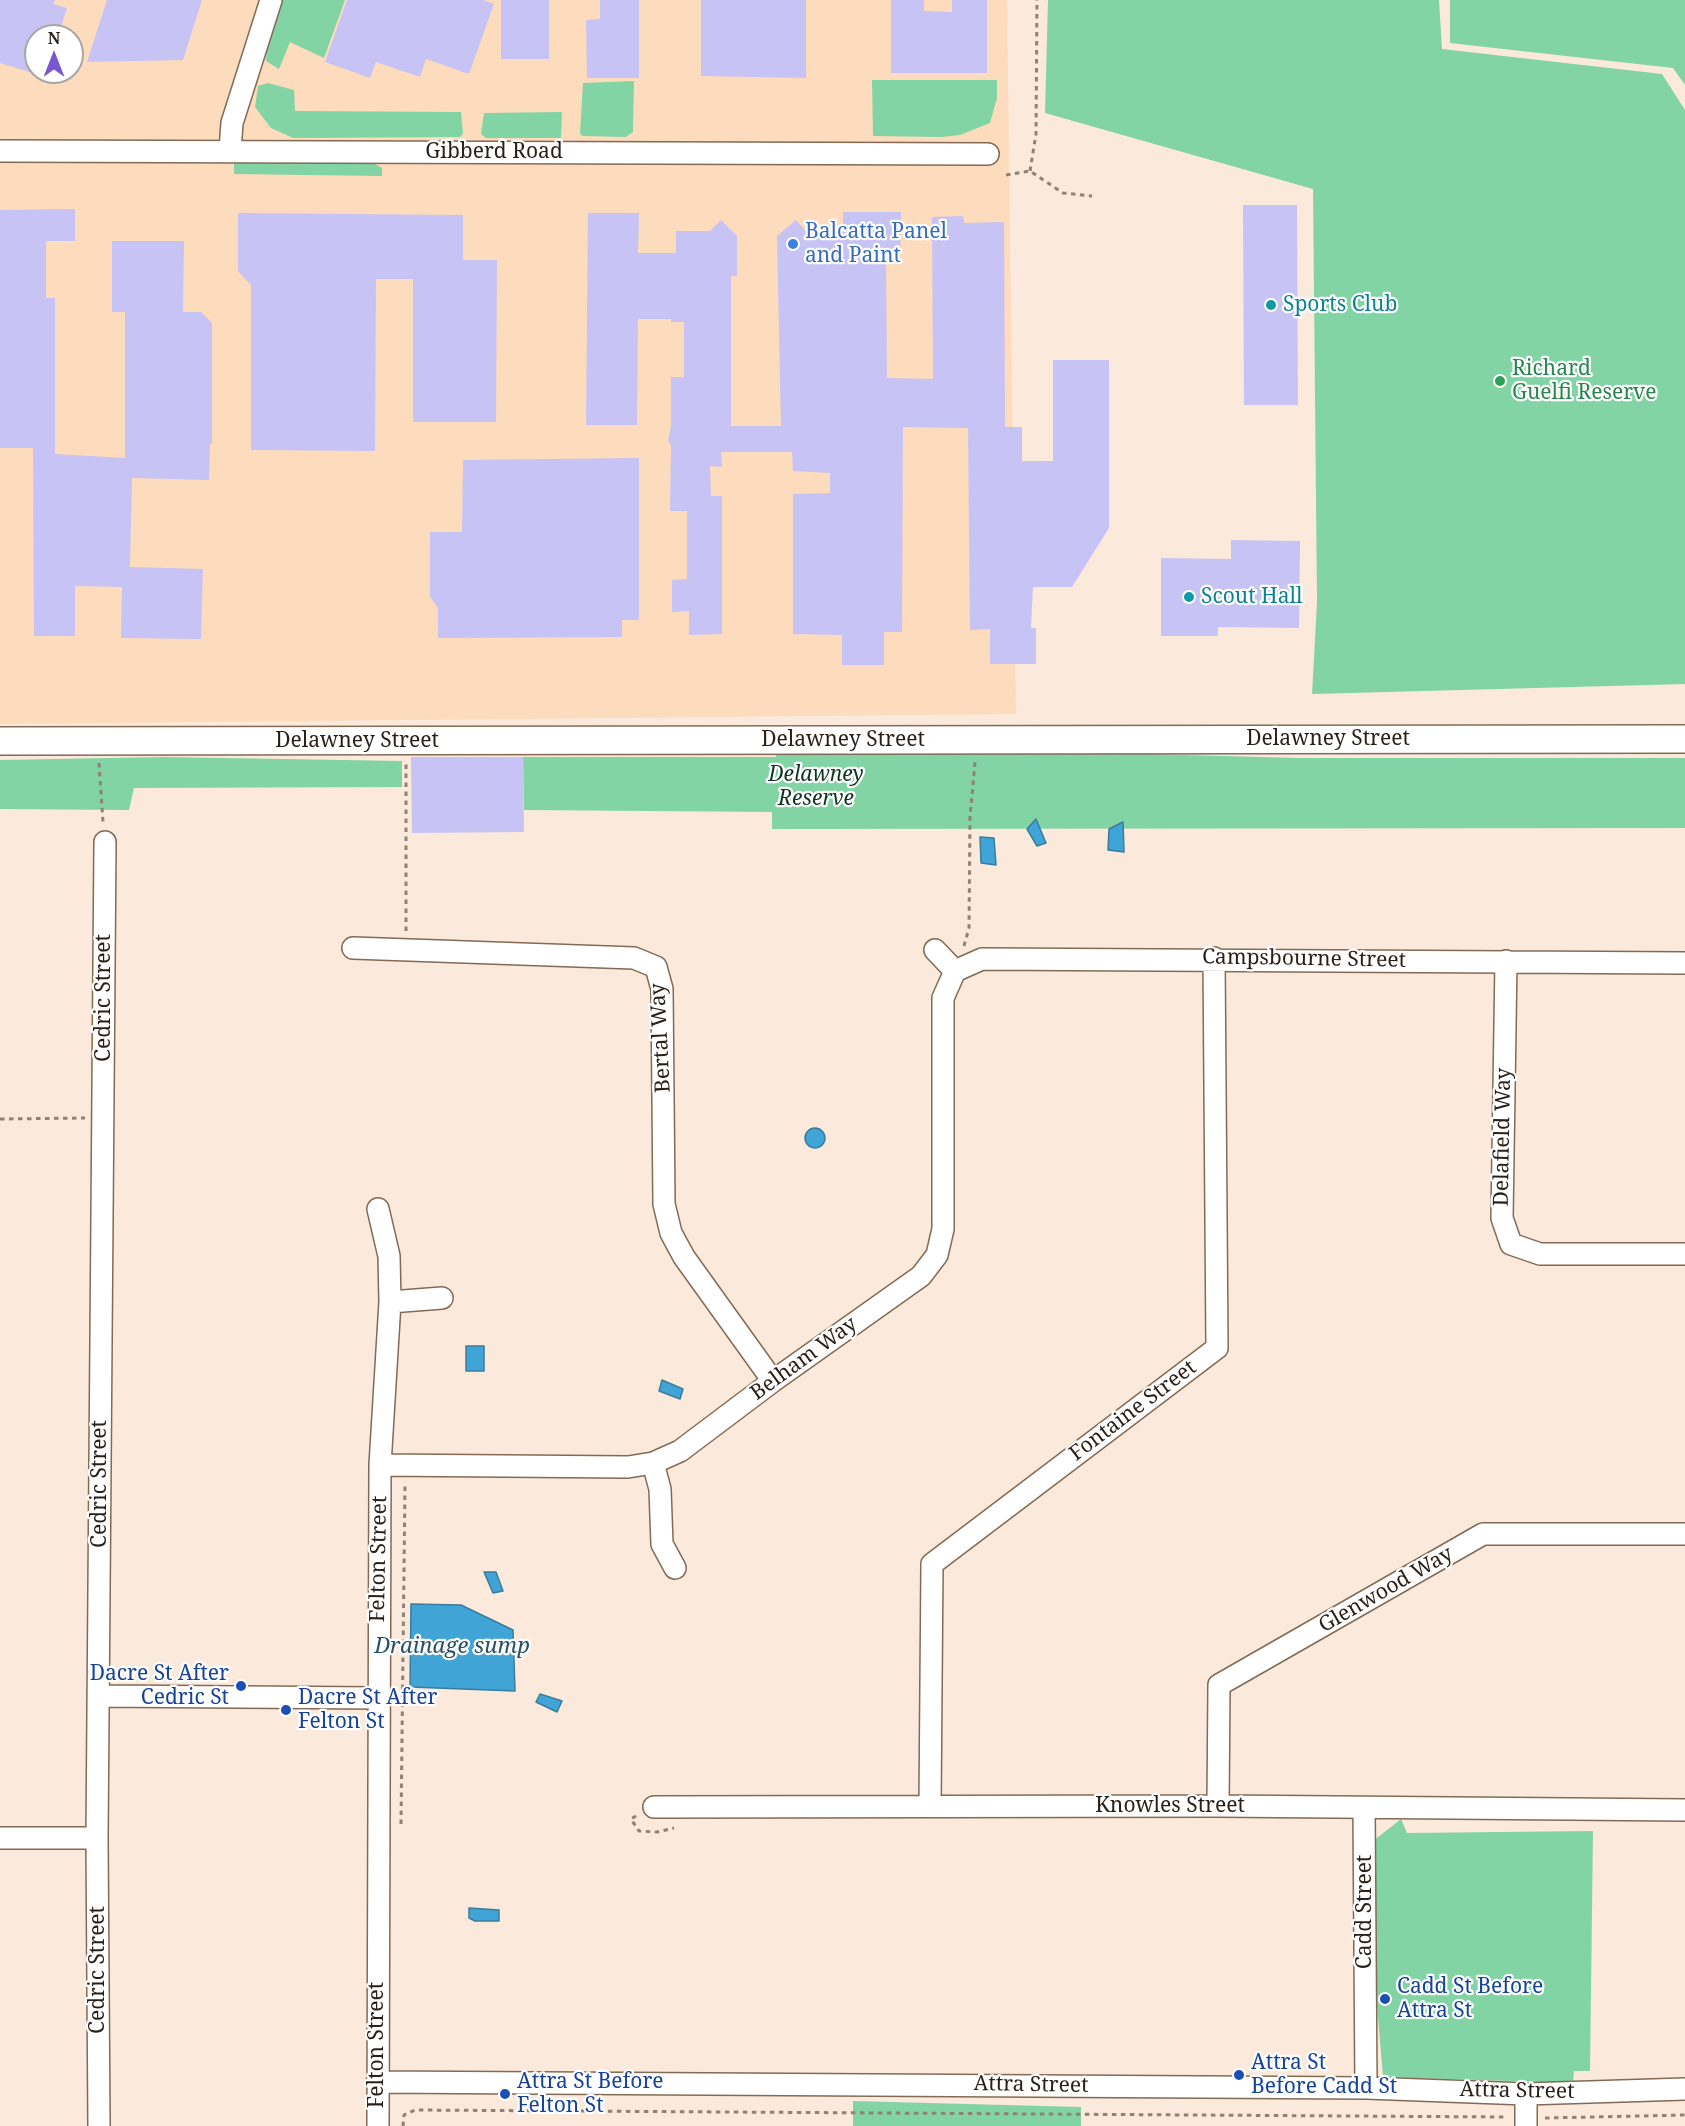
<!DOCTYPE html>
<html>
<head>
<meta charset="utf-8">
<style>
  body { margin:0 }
  #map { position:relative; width:1685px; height:2126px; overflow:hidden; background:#fbeadc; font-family:"Noto Serif",serif }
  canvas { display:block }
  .north { position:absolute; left:24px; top:24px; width:60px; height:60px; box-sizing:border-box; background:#fff; border:2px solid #a9a5a2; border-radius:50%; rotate:0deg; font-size:16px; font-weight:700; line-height:24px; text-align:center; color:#281f16 }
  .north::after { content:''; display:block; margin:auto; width:21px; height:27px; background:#7a56d0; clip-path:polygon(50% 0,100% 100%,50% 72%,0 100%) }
</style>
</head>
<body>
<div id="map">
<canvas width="1685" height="2126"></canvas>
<div class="north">N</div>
</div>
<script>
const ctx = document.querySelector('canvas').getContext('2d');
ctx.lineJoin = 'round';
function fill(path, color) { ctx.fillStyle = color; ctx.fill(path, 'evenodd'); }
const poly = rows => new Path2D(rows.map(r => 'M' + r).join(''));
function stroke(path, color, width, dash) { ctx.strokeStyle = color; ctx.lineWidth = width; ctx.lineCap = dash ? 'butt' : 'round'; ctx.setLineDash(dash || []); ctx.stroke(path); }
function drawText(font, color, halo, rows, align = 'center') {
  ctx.font = font + ' "Noto Serif",serif'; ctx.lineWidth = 4.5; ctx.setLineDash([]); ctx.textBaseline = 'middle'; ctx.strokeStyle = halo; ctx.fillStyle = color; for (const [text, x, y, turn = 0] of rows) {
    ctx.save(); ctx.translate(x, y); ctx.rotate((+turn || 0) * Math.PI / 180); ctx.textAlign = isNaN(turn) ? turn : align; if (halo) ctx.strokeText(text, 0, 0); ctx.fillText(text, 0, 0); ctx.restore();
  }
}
fill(poly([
  [0,0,1007,0,1016,714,0,724],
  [36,36,72,36,72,72,36,72]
]), '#fddbbd');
fill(poly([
  [282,0,345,0,324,58,290,42,279,69,266,61,267,44],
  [1048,0,1439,0,1442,49,1662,74,1685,110,1685,684,1312,694,1317,603,1313,189,1045,113],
  [1450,0,1685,0,1685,85,1673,68,1450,43],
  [872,80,997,80,997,98,990,123,960,135,942,137,873,136],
  [634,81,633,132,626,137,582,136,580,133,583,83],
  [268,83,294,90,295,111,461,112,463,134,460,137,293,138,271,128,255,107,258,86],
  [562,112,561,138,486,138,481,134,484,113],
  [367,159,382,168,382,176,234,174,234,164,235,161],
  [777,744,1298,758,1685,758,1685,828,772,829,772,812,524,810,523,757,776,757],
  [165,757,402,761,402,787,134,788,129,810,0,809,0,760],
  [1401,1819,1407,1833,1593,1831,1590,2071,1574,2071,1573,2083,1383,2077,1377,2005,1373,1841],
  [853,2101,1081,2107,1081,2126,853,2126]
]), '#82d4a4');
const water = poly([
  [1036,819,1046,843,1037,846,1027,829,1036,819],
  [1123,822,1124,852,1108,850,1109,829,1123,822],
  [980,837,994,838,996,865,981,863,980,837],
  '805 1138a10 10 0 1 1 20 0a10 10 0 1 1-20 0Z',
  [466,1346,484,1346,484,1371,466,1371,466,1346],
  [662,1380,683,1389,680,1399,659,1391,662,1380],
  [484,1572,496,1572,503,1591,493,1593,484,1572],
  [411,1604,461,1605,513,1630,515,1691,410,1687,411,1604],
  [540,1694,562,1701,557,1712,536,1702,540,1694],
  [469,1908,499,1910,499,1921,475,1921,469,1918,469,1908]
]);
fill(water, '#41a4d6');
stroke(water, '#3a7c9c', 1.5);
fill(poly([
  [0,0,55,0,53,4,67,8,58,36,36,36,36,74,0,63],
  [107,0,202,0,183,60,87,62],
  [347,0,483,0,494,4,469,74,426,59,420,77,376,62,370,78,325,62],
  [501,0,549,0,549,59,501,59],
  [600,0,639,0,639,78,587,78,586,20,600,19],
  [701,0,806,0,806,78,701,76],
  [891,0,924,0,924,11,952,12,952,0,987,0,987,73,891,73],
  [1243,205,1297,205,1298,405,1244,405],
  [75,209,75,241,46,241,46,298,55,298,55,454,125,458,125,312,112,312,112,241,184,241,183,312,201,312,212,323,212,444,210,444,209,480,132,478,130,567,203,569,201,639,121,638,122,587,75,586,75,636,34,636,33,448,0,448,0,210],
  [843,212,901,212,900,261,886,261,887,378,933,379,932,217,963,216,964,223,1004,222,1005,427,1022,427,1022,461,1053,461,1053,360,1109,360,1109,528,1072,587,1033,587,1031,628,1036,628,1036,664,990,664,990,629,970,630,968,428,903,427,902,632,884,632,884,665,842,665,842,635,793,634,793,494,830,493,830,473,793,471,792,452,721,452,722,467,710,466,711,496,722,496,722,634,689,635,689,611,672,612,672,580,687,579,687,511,670,511,671,445,668,441,671,426,671,377,684,377,684,322,671,322,671,319,638,319,637,425,586,425,588,213,639,213,638,253,676,253,676,231,710,231,721,220,737,236,737,276,731,276,731,426,781,426,777,236,796,220,805,230,843,230],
  [238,213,463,215,463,260,497,260,496,422,413,422,413,279,376,279,375,451,251,450,251,285,238,271],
  [639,458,639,620,622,620,622,637,438,638,438,608,430,597,430,532,462,532,463,460],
  [1231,540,1300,541,1299,628,1218,627,1218,636,1161,636,1161,558,1231,559],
  [411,757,523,757,524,832,412,833]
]), '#c7c3f5');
const minor = poly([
  [230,150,232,123,271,0],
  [0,151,988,154],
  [353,948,634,958,656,967,662,989,664,1204,671,1233,684,1257,773,1381],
  [935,950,955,971,982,959,1685,963],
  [1506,961,1502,1218,1511,1244,1540,1254,1685,1254],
  [390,1302,442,1298],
  [653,1463,660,1489,662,1544,675,1568],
  [380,1465,628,1467,653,1463,680,1451,773,1381,921,1276,937,1255,943,1229,943,998,955,971],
  [99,1696,378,1698],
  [930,1806,932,1564,1217,1348,1214,958],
  [1218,1806,1219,1685,1483,1534,1685,1534],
  [654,1807,1218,1806,1685,1810],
  [1364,1808,1366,2088],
  [0,1838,97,1838],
  [377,2082,1366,2088,1526,2094,1685,2089],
  [1526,2094,1526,2126],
  [99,2126,97,1838,105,842],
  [378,2126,380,1465,390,1302,389,1256,378,1209]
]);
const tertiary = poly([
  [0,741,1685,739]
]);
stroke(minor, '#826a54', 24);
stroke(tertiary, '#826a54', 30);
stroke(poly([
  [1030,171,1036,134,1037,0],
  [1006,175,1030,171,1063,193,1092,196],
  [99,763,103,822],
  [406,931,406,761],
  [964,946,969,928,970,817,975,762],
  [0,1119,85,1118],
  [636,1816,631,1819,639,1831,657,1832,674,1828],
  [401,1824,405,1485],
  [1545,2118,1685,2115],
  [403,2126,404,2115,415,2110,1506,2117]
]), '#8e8176', 3, [4.5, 4.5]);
stroke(minor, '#fff', 21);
stroke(tertiary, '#fff', 27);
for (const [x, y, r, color] of [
  [793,244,6,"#3f7fe0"],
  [1271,305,6,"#0f9aa8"],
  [1500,381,6,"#2e9e5b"],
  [1189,597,6,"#0f9aa8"],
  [241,1686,6,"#1a4fb4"],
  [286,1710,6,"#1a4fb4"],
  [1385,1999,6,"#1a4fb4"],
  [1239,2075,6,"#1a4fb4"],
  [505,2094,6,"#1a4fb4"]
]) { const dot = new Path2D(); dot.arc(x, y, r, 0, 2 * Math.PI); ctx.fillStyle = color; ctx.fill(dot); stroke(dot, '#fff', 2); }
drawText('21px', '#281f16', '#fff', [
  ["Gibberd Road",494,152],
  ["Delawney Street",1328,739],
  ["Delawney Street",843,740],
  ["Delawney Street",357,741],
  ["Campsbourne Street",1304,959,1],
  ["Cedric Street",104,998,-90],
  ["Bertal Way",661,1038,-93],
  ["Delafield Way",1503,1137,-89],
  ["Belham Way",804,1359,-36],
  ["Fontaine Street",1133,1411,-37],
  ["Cedric Street",100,1484,-90],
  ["Felton Street",379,1559,-89],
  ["Glenwood Way",1386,1590,-30],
  ["Knowles Street",1170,1806],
  ["Cadd Street",1365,1912,-90],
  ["Cedric Street",98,1970,-90],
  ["Felton Street",377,2045,-90],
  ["Attra Street",1031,2085,1],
  ["Attra Street",1517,2091,1]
]);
drawText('21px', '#366cbe', '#fff', [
  ["Balcatta Panel",805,232],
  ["and Paint",805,256]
], 'left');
drawText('21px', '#0d838f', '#fff', [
  ["Sports Club",1283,305],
  ["Scout Hall",1201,597]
], 'left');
drawText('21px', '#27864d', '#fff', [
  ["Richard",1512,369],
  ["Guelfi Reserve",1512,393]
], 'left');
drawText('italic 21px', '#0d3521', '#fff', [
  ["Delawney",816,775],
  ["Reserve",816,799]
]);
drawText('21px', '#164399', '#fff', [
  ["Dacre St After",229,1674,"right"],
  ["Cedric St",229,1698,"right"],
  ["Dacre St After",298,1698],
  ["Felton St",298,1722],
  ["Cadd St Before",1397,1987],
  ["Attra St",1397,2011],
  ["Attra St",1251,2063],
  ["Before Cadd St",1251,2087],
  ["Attra St Before",517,2082],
  ["Felton St",517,2106]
], 'left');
drawText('italic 22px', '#275066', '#fff', [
  ["Drainage sump",452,1647]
]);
</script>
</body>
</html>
